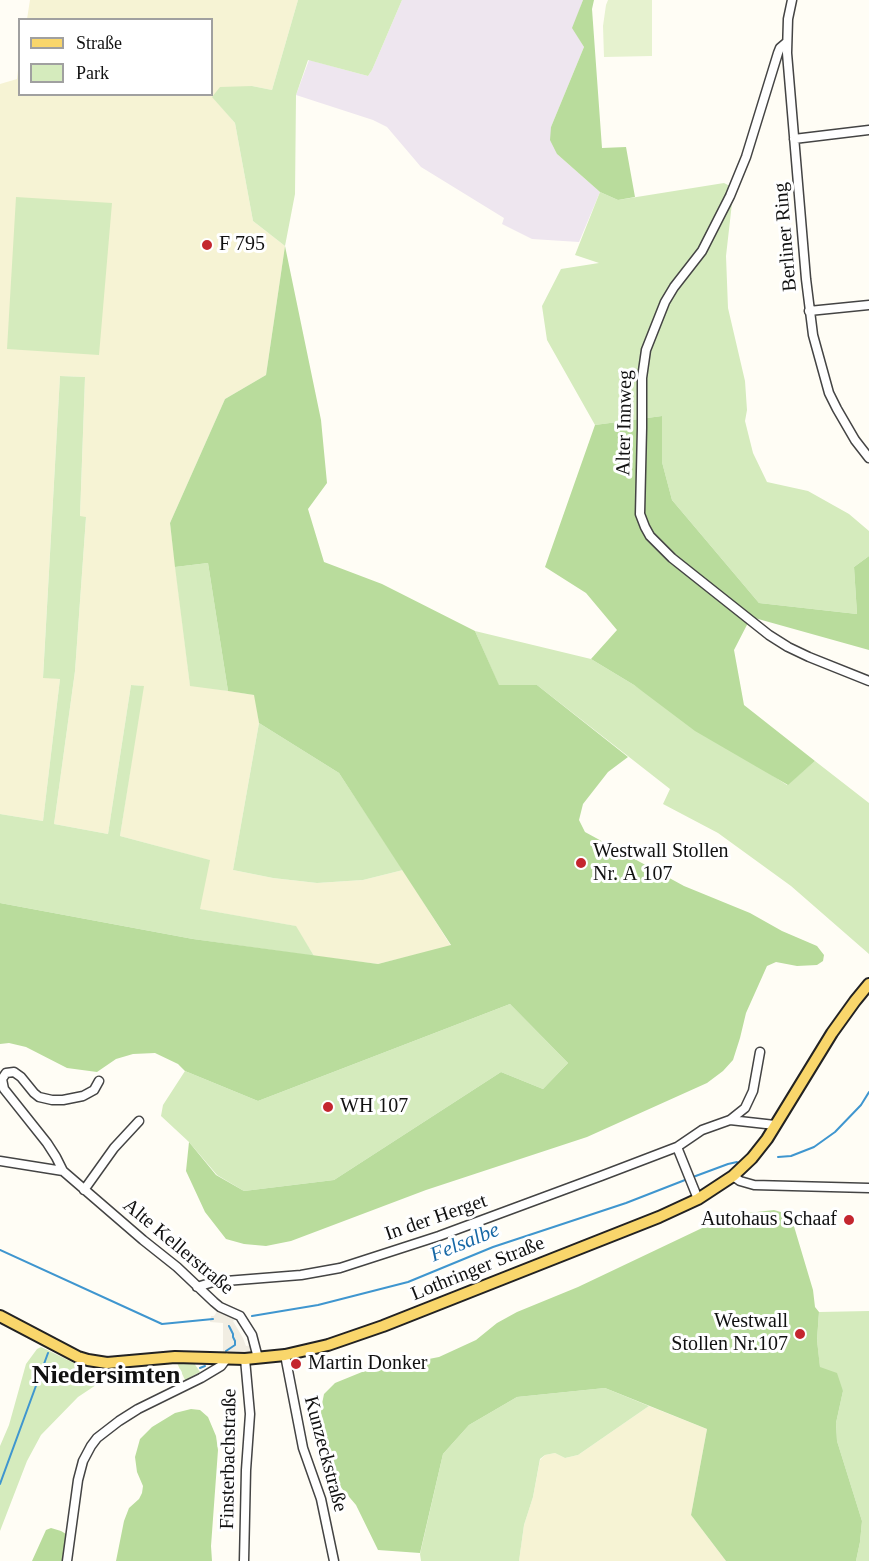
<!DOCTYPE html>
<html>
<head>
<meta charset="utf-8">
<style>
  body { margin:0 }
  #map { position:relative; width:869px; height:1561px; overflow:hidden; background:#fffdf5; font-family:"Times New Roman",serif }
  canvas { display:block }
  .legend { position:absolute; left:18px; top:18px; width:195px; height:78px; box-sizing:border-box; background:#fff; border:2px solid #a0a0a0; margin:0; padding:8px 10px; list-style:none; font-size:18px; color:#111 }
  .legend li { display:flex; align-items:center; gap:12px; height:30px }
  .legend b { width:30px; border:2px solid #a0a0a0 }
</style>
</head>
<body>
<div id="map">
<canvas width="869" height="1561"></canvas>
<ul class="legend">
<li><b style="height:8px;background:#f9d66b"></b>Straße</li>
<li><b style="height:16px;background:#d5ebbd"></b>Park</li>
</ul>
</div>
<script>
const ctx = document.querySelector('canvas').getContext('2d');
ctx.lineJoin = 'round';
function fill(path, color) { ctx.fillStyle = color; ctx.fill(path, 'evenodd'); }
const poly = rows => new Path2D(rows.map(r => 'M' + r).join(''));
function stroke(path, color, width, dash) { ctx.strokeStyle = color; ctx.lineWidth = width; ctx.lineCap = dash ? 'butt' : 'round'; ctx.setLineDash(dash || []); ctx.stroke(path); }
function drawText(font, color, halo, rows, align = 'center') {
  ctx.font = font + ' "Times New Roman",serif'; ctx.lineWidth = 6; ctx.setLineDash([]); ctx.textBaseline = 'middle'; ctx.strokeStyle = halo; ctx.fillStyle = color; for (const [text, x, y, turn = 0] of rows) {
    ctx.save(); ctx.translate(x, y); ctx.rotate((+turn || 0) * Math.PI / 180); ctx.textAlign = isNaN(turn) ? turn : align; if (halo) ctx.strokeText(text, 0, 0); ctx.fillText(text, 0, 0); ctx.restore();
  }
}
fill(poly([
  [402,0,583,0,573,28,584,47,551,127,557,154,600,192,579,242,532,239,502,224,504,218,421,167,387,127,373,120,296,95,309,60,368,76,372,70]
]), '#eee6ef');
fill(poly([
  [30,0,298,0,272,90,252,86,213,97,235,123,253,221,285,246,266,375,225,399,170,523,190,685,255,695,259,723,233,870,273,878,317,883,363,880,403,870,451,946,378,964,314,956,295,926,199,909,209,860,120,836,143,686,131,685,108,834,54,824,75,671,86,517,80,517,85,377,60,376,43,677,60,679,43,821,0,814,0,84,17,79,19,62,20,94,212,94,212,20,27,19],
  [649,1406,707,1429,691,1515,726,1561,519,1561,524,1525,533,1497,540,1460,545,1455,555,1453,565,1458,578,1455]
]), '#f6f3d4');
fill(poly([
  [298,0,402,0,372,70,368,76,308,60,296,95,295,194,285,246,253,221,235,123,212,97,220,87,252,86,272,90],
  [724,183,730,186,732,203,726,256,728,308,745,381,747,410,745,421,753,453,767,482,808,491,849,514,869,531,869,556,854,567,857,614,759,603,672,500,662,462,662,416,595,425,547,340,542,306,561,269,599,263,575,255,600,192,618,200],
  [16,197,112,203,99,355,7,349],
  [60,376,85,377,80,516,86,517,75,671,54,824,108,834,131,685,144,686,120,836,210,860,200,909,296,926,314,956,193,939,0,903,0,814,43,821,60,679,43,678],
  [208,563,228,691,190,686,175,567],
  [475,631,591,659,634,685,787,785,815,761,869,803,869,954,791,886,718,833,663,804,670,789,537,685,499,686],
  [259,723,339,773,403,870,363,880,317,883,273,878,233,870],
  [510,1004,568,1063,543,1089,501,1072,334,1180,244,1191,217,1175,189,1142,161,1116,163,1105,185,1071,258,1101],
  [869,1311,869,1561,856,1561,860,1542,862,1521,837,1441,836,1423,843,1391,820,1368,817,1340,819,1312],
  [41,1347,97,1374,98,1379,96,1385,78,1397,41,1435,27,1461,0,1531,0,1446,9,1425,26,1364,37,1349],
  [177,1363,194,1363,200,1372,185,1380],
  [605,1388,649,1406,578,1455,565,1458,555,1453,545,1455,540,1459,533,1497,524,1525,519,1561,421,1561,420,1554,443,1454,469,1425,517,1397]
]), '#d5ebbd');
fill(poly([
  [583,0,594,0,592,9,602,148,626,147,635,197,618,200,600,192,557,154,550,140,551,127,584,47,572,28],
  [285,246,321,420,327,483,308,509,324,562,382,584,475,631,499,685,537,685,628,757,608,772,583,804,579,820,585,832,684,886,750,913,782,931,817,946,824,955,823,961,817,965,797,966,776,962,767,966,746,1013,740,1038,733,1060,723,1071,707,1083,587,1137,426,1190,291,1241,266,1246,244,1244,226,1239,205,1212,186,1171,189,1142,216,1175,244,1191,334,1180,501,1072,543,1089,568,1063,510,1004,258,1101,185,1071,178,1064,155,1053,133,1054,116,1059,97,1072,67,1068,26,1047,9,1043,0,1044,0,903,193,939,378,964,451,945,339,773,259,723,254,695,228,691,208,563,175,567,170,523,225,399,266,375],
  [662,416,662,462,672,500,759,603,857,614,854,567,869,556,869,650,751,617,734,650,744,705,815,761,788,785,695,731,634,685,591,659,617,630,586,593,545,567,595,425],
  [774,1210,784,1213,793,1223,813,1290,815,1307,819,1312,817,1340,820,1367,837,1373,843,1391,836,1423,837,1441,862,1521,860,1542,856,1561,726,1561,691,1515,707,1429,605,1388,517,1397,469,1425,443,1454,420,1553,378,1550,356,1505,339,1485,326,1461,322,1446,321,1409,324,1394,335,1383,362,1372,439,1357,476,1340,497,1323,517,1312,578,1287,719,1220,748,1213],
  [191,1409,200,1410,208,1417,216,1436,218,1450,211,1546,212,1561,116,1561,124,1521,129,1508,139,1499,142,1493,143,1486,137,1472,135,1457,140,1439,152,1427,175,1413],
  [51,1528,61,1531,66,1534,63,1561,32,1561,46,1530]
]), '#b9dc9c');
fill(poly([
  [608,0,652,0,652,56,604,57,603,26,606,5]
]), '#e6f2cf');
fill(poly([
  [220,1307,238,1317,233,1321,243,1338,246,1346,251,1345,251,1352,223,1353,223,1323,210,1322,211,1316,214,1316]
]), '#f1ede2');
stroke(poly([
  [778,1157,791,1156,814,1147,835,1132,861,1105,869,1092],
  [693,1177,728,1164,737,1162],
  [0,1250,162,1324,213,1319],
  [252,1316,318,1305,408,1282,493,1247,626,1203,685,1180],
  [226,1351,235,1345,235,1341,233,1337,233,1334,229,1326],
  [200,1368,205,1366],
  [0,1484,48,1353]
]), '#3f96cf', 2);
const minor = poly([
  [792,0,788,19,787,53,806,279,813,335,829,393,837,409,855,440,869,458],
  [787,42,780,48,778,53,746,157,730,196,702,251,674,287,665,302,646,350,642,378,642,428,640,514,645,527,650,536,672,558,769,635,788,647,809,657,869,681],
  [794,139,869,130],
  [809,311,869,305],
  [99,1081,94,1090,83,1096,63,1100,52,1100,39,1097,34,1093,21,1077,14,1072,6,1073,2,1079,4,1089,47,1143,56,1157,63,1171,143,1240,177,1267,214,1302,220,1307,240,1316,252,1335,258,1358],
  [730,1120,775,1125],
  [677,1147,698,1199],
  [0,1161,63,1171],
  [733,1176,740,1181,754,1185,869,1188],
  [84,1190,114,1148,139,1121],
  [197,1287,213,1282,301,1275,340,1268,439,1236,601,1176,677,1147,702,1130,730,1120,745,1108,753,1091,760,1052],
  [285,1355,303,1448,321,1499,334,1561],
  [67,1561,78,1480,83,1461,91,1446,97,1438,119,1421,138,1409,201,1378,221,1366,227,1358],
  [244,1561,246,1470,250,1414,245,1359]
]);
const major = poly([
  [0,1316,78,1357,88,1360,107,1363,175,1357,245,1359,285,1355,328,1345,383,1326,659,1217,698,1199,733,1176,752,1158,767,1139,832,1033,855,1001,869,984]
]);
stroke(minor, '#444', 11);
stroke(major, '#222', 14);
stroke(minor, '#fff', 8);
stroke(major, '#f9d66b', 10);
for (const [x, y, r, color] of [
  [207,245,6,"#c4262e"],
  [581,863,6,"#c4262e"],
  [328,1107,6,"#c4262e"],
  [849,1220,6,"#c4262e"],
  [800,1334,6,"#c4262e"],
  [296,1364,6,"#c4262e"]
]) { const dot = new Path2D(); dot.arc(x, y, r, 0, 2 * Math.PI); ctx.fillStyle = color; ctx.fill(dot); stroke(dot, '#fff', 2); }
drawText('20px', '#111', '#fff', [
  ["Berliner Ring",786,237,-95],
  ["Alter Innweg",625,423,-89],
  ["In der Herget",436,1218,-19],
  ["Alte Kellerstraße",178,1247,40],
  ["Lothringer Straße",478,1269,-22],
  ["Kunzeckstraße",325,1454,75],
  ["Finsterbachstraße",229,1459,-89]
]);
drawText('20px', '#111', '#fff', [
  ["F 795",219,245],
  ["Westwall Stollen",593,852],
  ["Nr. A 107",593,875],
  ["WH 107",340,1107],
  ["Autohaus Schaaf",837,1220,"right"],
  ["Westwall",788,1322,"right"],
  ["Stollen Nr.107",788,1345,"right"],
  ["Martin Donker",308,1364]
], 'left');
drawText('italic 21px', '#1768a6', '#fff', [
  ["Felsalbe",465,1243,-22]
]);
drawText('bold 26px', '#111', '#fff', [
  ["Niedersimten",106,1376]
]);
</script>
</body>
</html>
